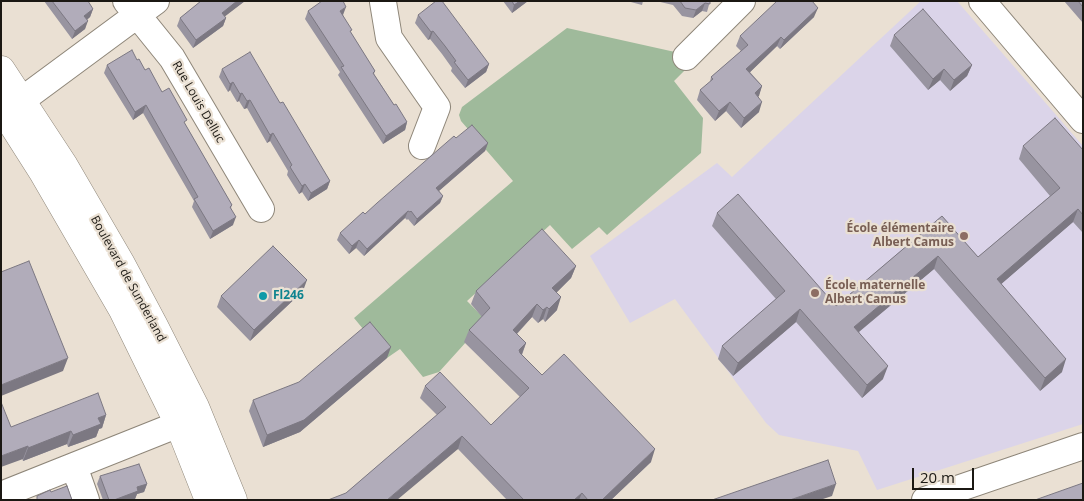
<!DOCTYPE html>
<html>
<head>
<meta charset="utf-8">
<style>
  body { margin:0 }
  #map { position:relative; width:1084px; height:501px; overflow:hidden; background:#eae0d3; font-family:"Open Sans",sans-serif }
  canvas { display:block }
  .frame { position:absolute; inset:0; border:2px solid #1b1813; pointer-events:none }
  .scale { position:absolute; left:912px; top:468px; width:62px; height:22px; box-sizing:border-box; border:2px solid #1b1813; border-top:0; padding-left:6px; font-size:15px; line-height:18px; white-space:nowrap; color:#1b1813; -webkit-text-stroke:4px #eae0d3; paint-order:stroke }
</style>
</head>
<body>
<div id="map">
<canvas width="1084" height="501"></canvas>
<div class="frame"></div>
<div class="scale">20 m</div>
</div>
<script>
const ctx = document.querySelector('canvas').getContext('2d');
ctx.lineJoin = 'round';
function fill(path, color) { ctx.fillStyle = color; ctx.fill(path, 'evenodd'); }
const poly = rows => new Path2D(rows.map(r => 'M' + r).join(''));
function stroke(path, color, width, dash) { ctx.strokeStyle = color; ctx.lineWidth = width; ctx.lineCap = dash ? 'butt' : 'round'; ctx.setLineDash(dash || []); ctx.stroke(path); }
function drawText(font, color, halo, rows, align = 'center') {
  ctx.font = font + ' "Open Sans",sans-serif'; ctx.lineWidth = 4.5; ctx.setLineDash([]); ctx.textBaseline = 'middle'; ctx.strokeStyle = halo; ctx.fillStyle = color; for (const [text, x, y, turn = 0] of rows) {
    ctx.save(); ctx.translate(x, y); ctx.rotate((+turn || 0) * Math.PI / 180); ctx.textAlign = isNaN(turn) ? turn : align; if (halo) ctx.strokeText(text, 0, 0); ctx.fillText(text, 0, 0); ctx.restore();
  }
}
fill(poly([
  [921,1,957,1,1083,146,1083,424,877,490,858,451,779,435,766,423,675,299,630,323,590,256,717,163,732,177]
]), '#dbd4e9');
fill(poly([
  [567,28,675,52,687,68,674,81,703,118,701,153,607,235,599,227,572,249,550,225,467,301,486,320,439,372,423,377,400,349,387,358,354,318,513,181,461,121,459,115,462,107]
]), '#9fba9b');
const minor = poly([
  [126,1,172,58,261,209],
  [982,1,1083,120],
  [383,2,389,38,437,107,422,146],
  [686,57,742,1],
  [22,100,156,1],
  [74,466,86,500],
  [1,495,179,424],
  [925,500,1083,446]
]);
const major = poly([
  [1,70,64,166,121,264,154,326,195,407,233,500],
  [1,106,43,172,123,310,179,424,209,500]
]);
stroke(minor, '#8e8679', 28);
stroke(major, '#8e8679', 29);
stroke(minor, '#fff', 26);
stroke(major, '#fff', 28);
fill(poly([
  [44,1,89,1,88,3,93,9,90,17,87,20,85,29,72,39],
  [201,1,245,1,224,16,226,18,223,26,193,48,177,26,180,18],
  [503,1,528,1,512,13],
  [627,1,643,1,642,5],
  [656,1,710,1,707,12,702,11,693,18,682,16,673,5],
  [1064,1,1083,1,1083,23],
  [813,2,814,17,780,49,777,46,750,72,762,86,758,97,759,112,741,128,726,111,715,121,697,100,700,90,710,82,711,77,741,51,736,46,740,36],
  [308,11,343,15,351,33,375,71,374,74,394,105,407,122,405,130,383,144,338,75,340,72,305,19],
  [418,15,489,64,486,72,465,88,451,71,452,68,442,54,430,39,428,40,415,23],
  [894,35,972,65,967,76,950,91,940,80,928,90,890,46],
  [137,60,162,92,185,124,232,205,231,208,233,225,210,239,192,207,194,201,143,113,133,120,104,73,107,65],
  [222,69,280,103,330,181,327,189,308,201,302,192,299,194,287,175,288,171,270,141,267,143,247,108,244,109,239,101,237,102,230,90,228,92,219,77],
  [456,138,488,143,485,151,439,191,443,196,440,203,414,226,408,219,407,220,405,218,364,256,356,248,349,254,337,240,340,233,365,214],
  [1023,146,1083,150,1083,233,1073,222,1001,284,1062,372,1040,391,934,269,859,332,883,379,862,398,796,322,733,376,718,359,722,346,776,299,712,226,717,213,836,306,942,216,978,257,1050,196,1019,159],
  [576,266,571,278,557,292,557,310,545,322,543,319,538,323,532,317,517,334,526,343,522,355,542,375,651,462,611,500,507,500,458,449,346,493,437,415,420,398,425,386,491,425,520,397,464,342,469,330,482,317,471,304,476,291],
  [303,291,250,341,217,307,221,296],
  [387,358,300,432,263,447,249,411,253,400],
  [106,415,102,428,99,429,96,437,68,447,67,444,23,461,11,427],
  [100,476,147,484,144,492,137,494,135,499,133,500,103,500,97,484]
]), '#9894a0');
fill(poly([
  [237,1,245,1,219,21,222,13],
  [520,1,528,1,512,13,514,5],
  [705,3,702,11,693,18,696,10],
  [346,7,343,15,337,19,340,11],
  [818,8,814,17,780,49,784,40],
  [93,9,90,17,81,24,84,16],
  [226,18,223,26,193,48,196,40],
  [88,21,85,29,72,39,75,31],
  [433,31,430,39,428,40,431,32],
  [781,37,777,46,743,79,746,69],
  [489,64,486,72,465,88,468,80],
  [972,65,967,76,950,91,954,80],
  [944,69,940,80,928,90,933,79],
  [233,82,230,90,228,92,230,84],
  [762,86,759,96,751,103,755,93],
  [242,93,239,101,237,102,240,94],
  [250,100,247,108,244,109,247,101],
  [730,102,726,111,715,121,719,111],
  [762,102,759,112,741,128,744,118],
  [146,105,143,113,133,120,135,112],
  [407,122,405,130,383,144,386,136],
  [273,133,270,141,267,143,270,135],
  [488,143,485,151,433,196,436,188],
  [330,181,327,189,308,201,311,193],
  [305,184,302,192,299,194,302,186],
  [443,196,440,203,414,226,417,219],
  [1078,209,1073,222,992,292,997,279],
  [408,211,405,218,364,256,367,249],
  [236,217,233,225,210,239,213,231],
  [359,240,356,248,349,254,352,246],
  [938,256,934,269,849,340,854,327],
  [576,266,571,278,548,301,552,288],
  [307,280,303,291,250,341,254,330],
  [561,297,557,310,545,322,549,309],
  [537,304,532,317,508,343,513,330],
  [547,307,543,319,538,323,543,310],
  [800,309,796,322,733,376,738,363],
  [526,343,521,356,514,363,519,350],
  [391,347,387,358,300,432,263,447,267,435],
  [68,358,63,371,1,396,1,385],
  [1066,359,1062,372,1040,391,1045,378],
  [888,366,883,379,862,398,867,385],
  [106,415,102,428,99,429,96,437,68,447,73,435,98,418],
  [71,431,67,444,23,461,28,448],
  [462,436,458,449,397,500,387,500],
  [28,446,23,459,1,467,1,456],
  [655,449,651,462,611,500,602,500],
  [147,484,144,492,137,494,135,499,133,500,114,500,137,487],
  [836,484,832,496,820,500,790,500],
  [582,493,579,500,574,500]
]), '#7c7882');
const building = poly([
  [52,1,88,1,93,9,84,16,88,21,75,31,52,1],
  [201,1,237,1,222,13,226,18,196,40,180,18,201,1],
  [322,1,343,1,346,7,340,11,352,30,350,31,375,71,373,73,394,105,396,104,407,122,386,136,341,67,344,66,308,11,322,1],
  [436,1,442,1,489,64,468,80,454,62,456,61,445,46,433,31,431,32,418,15,436,1],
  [512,1,520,1,514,5,512,1],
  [680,1,710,1,710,4,705,3,696,10,685,8,680,1],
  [777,1,812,1,818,8,784,40,781,37,746,69,762,86,755,93,762,102,744,118,730,102,719,111,700,90,713,79,711,77,748,45,740,36,777,1],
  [1078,1,1083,1,1083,7,1078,1],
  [923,9,972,65,954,80,944,69,933,79,894,35,923,9],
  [132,50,137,60,139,59,145,70,149,68,162,92,169,88,187,120,184,122,232,205,230,207,236,217,213,231,194,199,198,197,146,105,135,112,107,65,132,50],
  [250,52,280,103,283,102,330,181,311,193,305,184,302,186,290,167,292,165,273,133,270,135,250,100,247,101,242,93,240,94,233,82,230,84,222,69,250,52],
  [1055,118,1083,150,1083,215,1078,209,997,279,1066,359,1045,378,938,256,854,327,888,366,867,385,800,309,738,363,722,346,785,291,717,213,738,194,836,306,942,216,978,257,1060,188,1023,146,1055,118],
  [472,125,488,143,436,188,443,196,417,219,411,211,410,212,408,211,367,249,359,240,352,246,340,233,363,212,365,214,377,203,454,136,456,138,472,125],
  [542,229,576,266,552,288,561,297,549,309,547,307,543,310,537,304,513,330,526,343,519,350,520,353,542,375,564,354,655,449,602,500,588,500,582,493,574,500,524,500,462,436,387,500,328,500,346,493,446,407,425,386,440,372,491,425,529,388,469,330,490,308,476,291,542,229],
  [273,246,307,280,254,330,221,296,273,246],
  [29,261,68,358,1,385,1,272,29,261],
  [370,322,391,347,304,420,267,435,253,400,299,382,370,322],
  [98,393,106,415,98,418,101,424,73,435,71,431,28,448,28,446,1,456,1,402,11,427,98,393],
  [828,460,836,484,790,500,712,500,828,460],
  [139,464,147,484,137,487,138,491,114,500,109,500,100,476,139,464],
  [1083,483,1083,500,1035,500,1083,483],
  [67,486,72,500,37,500,37,496,50,490,51,492,67,486]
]);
fill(building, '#b1acba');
stroke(building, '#7c7882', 1);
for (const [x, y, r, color] of [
  [964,236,5,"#8d6e63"],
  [815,293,5,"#8d6e63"],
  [263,296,5,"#0f9aa8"]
]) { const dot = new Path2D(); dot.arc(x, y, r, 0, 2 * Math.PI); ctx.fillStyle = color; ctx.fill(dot); stroke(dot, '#eae0d3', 2); }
drawText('12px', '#1b1813', '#eae0d3', [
  ["Rue Louis Delluc",198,102,60],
  ["Boulevard de Sunderland",128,279,61]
]);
drawText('bold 12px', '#785e54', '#eae0d3', [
  ["École élémentaire",954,229],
  ["Albert Camus",954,243],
  ["École maternelle",825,286,"left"],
  ["Albert Camus",825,300,"left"]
], 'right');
drawText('bold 12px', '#0d838f', '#eae0d3', [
  ["Fl246",273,296]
], 'left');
</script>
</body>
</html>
